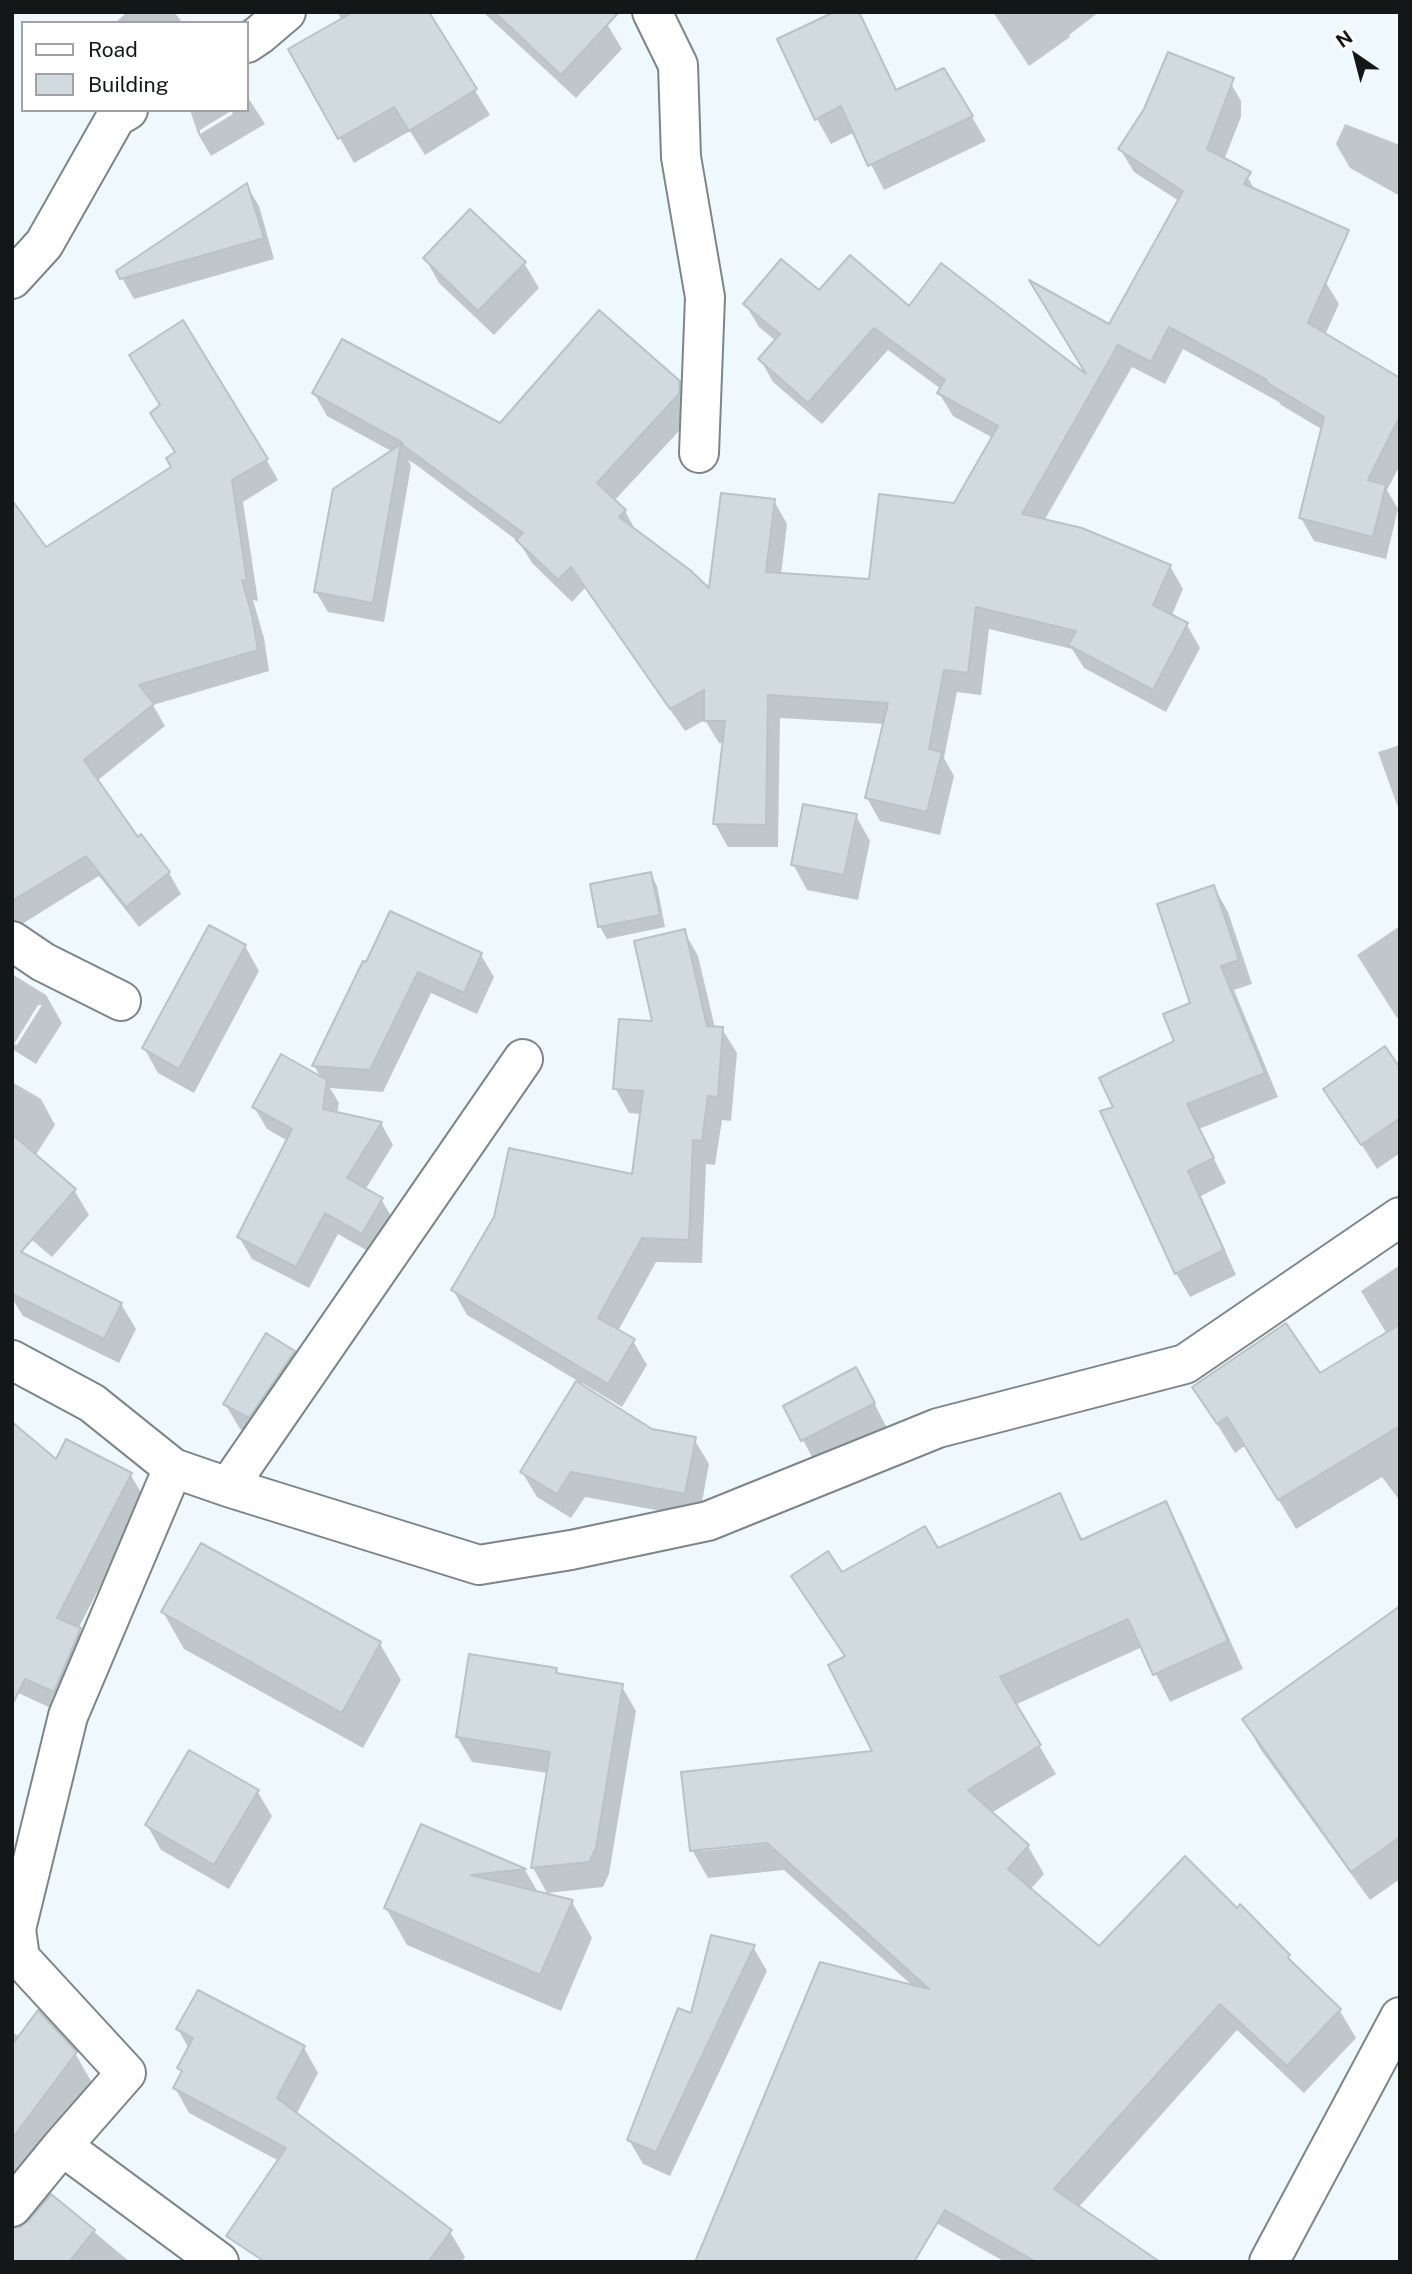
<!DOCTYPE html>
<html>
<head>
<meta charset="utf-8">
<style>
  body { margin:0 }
  #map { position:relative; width:1412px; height:2274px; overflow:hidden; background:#eff9fd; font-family:"Public Sans",sans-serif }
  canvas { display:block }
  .frame { position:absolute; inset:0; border:14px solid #131718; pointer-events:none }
  .legend { position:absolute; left:21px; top:21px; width:228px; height:91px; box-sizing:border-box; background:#fff; border:2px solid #a1a2a3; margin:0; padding:9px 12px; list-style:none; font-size:21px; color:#131718 }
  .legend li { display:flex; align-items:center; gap:14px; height:35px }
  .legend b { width:35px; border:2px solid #a1a2a3 }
  .north { position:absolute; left:1321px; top:21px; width:70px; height:70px; -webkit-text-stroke:5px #fff; paint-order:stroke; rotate:325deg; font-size:19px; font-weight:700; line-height:28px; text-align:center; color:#131718 }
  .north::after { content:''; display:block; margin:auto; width:24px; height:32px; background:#131718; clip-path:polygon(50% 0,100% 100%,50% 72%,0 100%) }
</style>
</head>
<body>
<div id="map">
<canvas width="1412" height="2274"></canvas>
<div class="frame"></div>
<ul class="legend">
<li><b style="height:9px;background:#fff"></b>Road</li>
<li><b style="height:19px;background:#d1dbdf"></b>Building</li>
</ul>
<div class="north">N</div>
</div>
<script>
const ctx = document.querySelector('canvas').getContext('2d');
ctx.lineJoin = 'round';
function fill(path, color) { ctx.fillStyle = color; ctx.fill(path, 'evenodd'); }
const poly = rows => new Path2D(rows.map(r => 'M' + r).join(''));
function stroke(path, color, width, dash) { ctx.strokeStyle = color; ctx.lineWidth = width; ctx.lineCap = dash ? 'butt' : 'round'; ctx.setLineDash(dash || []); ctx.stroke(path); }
fill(poly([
  [127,12,174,12,183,23,115,23],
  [337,12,427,12,490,115,425,155,410,131,354,163,290,50,342,20],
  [483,12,594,12,607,24,622,49,576,98],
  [858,12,897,92,972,117,986,141,884,190,855,132,831,144,817,119,779,40],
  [993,12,1099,12,1069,35,1070,37,1029,66],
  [1227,77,1241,101,1241,117,1224,160,1243,170,1257,193,1325,281,1339,304,1325,335,1400,380,1400,465,1387,490,1398,509,1386,559,1314,541,1301,518,1323,430,1281,405,1279,402,1183,349,1165,384,1132,367,1044,521,1170,566,1183,589,1171,617,1187,625,1200,648,1166,712,1084,668,1072,649,989,629,981,695,957,692,944,758,954,776,940,835,880,821,867,798,885,724,780,718,778,847,728,847,715,824,724,743,719,743,705,720,685,731,585,588,572,602,532,563,519,542,415,464,408,460,411,466,384,622,328,612,316,592,393,452,327,416,314,393,501,425,679,382,692,406,692,417,614,501,625,511,637,533,710,591,774,501,787,524,781,575,870,581,955,505,993,438,953,416,939,393,941,389,888,350,822,424,773,382,760,359,776,341,759,327,745,304,820,292,909,309,1090,379,1110,327,1179,201,1134,172,1120,149],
  [247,96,265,124,211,156,198,134,190,110,247,110],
  [231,111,233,114,200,134,200,130],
  [1345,124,1400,145,1400,196,1350,168,1336,144],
  [247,186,259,206,274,259,134,299,122,278],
  [425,258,524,263,539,288,494,335,439,283],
  [266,459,278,480,243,502,258,601,253,600,264,638,269,671,153,705,165,726,97,781,138,839,140,837,169,873,181,894,139,927,99,876,14,929,12,838,46,549],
  [1400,745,1400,813,1378,752],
  [856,816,870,841,858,900,807,890,793,864],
  [650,873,657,886,665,927,607,939,600,927,592,885],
  [1214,887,1228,912,1252,984,1234,990,1278,1097,1199,1129,1226,1183,1201,1196,1236,1275,1190,1297,1176,1273,1116,1107,1177,1042,1192,1004],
  [1400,926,1400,1017,1397,1018,1357,955],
  [684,931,698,956,715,1028,722,1029,737,1053,731,1121,722,1120,715,1165,706,1164,702,1263,656,1262,618,1331,633,1341,647,1365,622,1407,582,1383,581,1386,652,1431,694,1439,709,1464,699,1518,585,1497,571,1518,537,1497,522,1472,578,1381,467,1315,453,1290,633,1176,641,1114,629,1113,615,1088,654,1023],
  [245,946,259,971,194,1093,158,1073,144,1048],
  [481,955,494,977,477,1014,431,993,383,1092,330,1088,339,1103,337,1114,381,1123,393,1145,365,1190,381,1199,394,1221,375,1255,338,1234,309,1288,252,1259,239,1237,288,1141,267,1129,254,1107,322,1079,314,1066,364,963],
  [12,974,46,995,62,1023,36,1064,12,1049],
  [38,1005,42,1005,17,1045,14,1044],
  [1400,1071,1400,1153,1377,1169,1326,1089],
  [12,1082,41,1099,55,1125,35,1156,74,1190,89,1215,52,1257,12,1223],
  [1400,1265,1400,1501,1382,1477,1296,1529,1246,1445,1235,1453,1194,1387,1320,1375,1387,1334,1361,1291],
  [12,1283,121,1304,136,1329,119,1363,23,1316,12,1298],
  [294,1352,308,1377,263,1443,240,1429,225,1404],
  [870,1395,887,1428,817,1466,785,1407],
  [57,1461,130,1474,145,1499,78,1629,94,1654,68,1716,12,1690],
  [1059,1495,1083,1540,1165,1503,1181,1531,1243,1669,1170,1702,1142,1647,1015,1705,1056,1774,991,1813,1028,1846,1044,1874,1030,1890,1099,1948,1288,1957,1294,1966,1340,2011,1356,2038,1304,2093,1237,2030,1078,2208,1157,2262,1005,2262,778,2133,914,1987,784,1870,708,1878,692,1850,875,1752,845,1658,793,1576,841,1575,937,1550],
  [775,1840,776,1843,702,1851,702,1848],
  [1400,1608,1400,1879,1370,1900,1261,1750,1244,1720],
  [163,1612,380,1644,401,1680,363,1748,184,1649],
  [556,1670,559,1675,621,1685,636,1711,609,1874,603,1887,547,1893,533,1868,548,1773,472,1762,457,1737],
  [257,1791,272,1816,229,1889,161,1850,147,1825],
  [422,1826,525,1870,539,1894,572,1902,592,1938,561,2011,407,1945,386,1908],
  [753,1947,767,1971,670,2176,643,2164,629,2140,692,2015],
  [178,2029,304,2048,318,2073,296,2115,450,2232,465,2257,461,2262,292,2262,279,2161,189,2113,175,2088,182,2074,179,2068,189,2049],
  [12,2032,20,2037,75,2053,91,2081,26,2169,12,2219],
  [51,2196,130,2262,12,2262,21,2229]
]), '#0003');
const building = poly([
  [353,12,429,12,477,89,409,131,394,107,338,139,288,49,353,12],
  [494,12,619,12,561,75,494,12],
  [834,12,859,12,896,90,944,68,973,116,868,166,841,106,815,120,777,39,834,12],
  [1168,52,1234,78,1207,149,1251,172,1244,184,1349,230,1308,323,1400,378,1400,416,1368,480,1386,485,1373,537,1299,518,1324,417,1266,382,1267,380,1169,327,1151,362,1118,345,1022,514,1082,528,1171,565,1153,605,1188,623,1153,690,1068,645,1076,631,976,607,968,673,944,670,929,749,942,752,927,812,865,798,888,703,768,695,766,825,713,824,725,721,704,721,704,690,670,709,571,567,558,580,516,540,523,533,401,444,403,443,312,393,342,339,500,423,599,310,680,381,679,394,597,483,626,510,619,517,690,570,709,588,721,493,775,499,766,572,869,579,879,494,954,503,998,426,937,393,945,380,874,328,808,403,758,359,780,334,743,304,781,259,819,290,850,255,909,306,941,263,1086,374,1029,280,1109,324,1183,191,1118,149,1144,109,1168,52],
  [247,183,264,238,120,279,116,271,247,183],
  [470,209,526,262,478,311,423,258,470,209],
  [183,320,268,459,232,480,247,581,242,580,252,615,258,650,139,685,154,704,84,760,138,837,141,834,170,872,126,907,86,856,12,901,12,500,46,547,171,467,166,458,175,452,150,413,160,405,129,355,183,320],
  [401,444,373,603,314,592,333,489,401,444],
  [803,804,857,814,844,875,791,865,803,804],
  [651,872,660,915,598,927,590,884,651,872],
  [1214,885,1239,960,1221,966,1265,1073,1187,1104,1214,1158,1188,1171,1224,1250,1175,1274,1100,1111,1113,1107,1099,1078,1174,1041,1163,1014,1190,1003,1157,904,1214,885],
  [390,911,482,953,464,993,418,972,370,1070,312,1066,363,961,366,962,390,911],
  [209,925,246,945,179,1069,142,1048,209,925],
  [685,929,707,1026,723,1027,718,1097,708,1096,702,1141,693,1140,689,1240,642,1238,598,1318,635,1339,608,1384,451,1290,494,1217,509,1148,632,1174,643,1091,613,1089,619,1019,652,1021,634,941,685,929],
  [1385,1046,1400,1068,1400,1118,1361,1145,1323,1089,1385,1046],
  [281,1054,327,1080,323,1109,382,1122,347,1178,383,1198,362,1234,325,1213,296,1267,237,1237,292,1129,252,1107,281,1054],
  [12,1134,76,1189,21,1252,122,1303,104,1339,12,1294,12,1134],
  [1286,1323,1320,1373,1400,1324,1400,1426,1278,1500,1227,1417,1217,1424,1192,1387,1286,1323],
  [266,1333,295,1351,249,1418,223,1404,266,1333],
  [856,1367,875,1403,801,1441,783,1406,856,1367],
  [576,1381,652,1429,696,1437,685,1494,571,1472,557,1494,520,1472,576,1381],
  [12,1422,56,1459,66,1439,132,1473,57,1618,81,1628,54,1692,25,1679,12,1705,12,1422],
  [1060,1493,1081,1540,1166,1501,1228,1641,1153,1675,1128,1619,1000,1677,1041,1745,968,1790,1029,1845,1008,1869,1099,1946,1185,1856,1237,1908,1240,1904,1290,1955,1288,1958,1341,2009,1287,2066,1220,2004,1054,2189,1160,2262,1036,2262,945,2210,914,2262,695,2262,820,1962,929,1989,767,1843,690,1851,681,1772,872,1751,828,1665,845,1656,791,1576,828,1551,842,1572,925,1526,938,1548,1060,1493],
  [201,1543,381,1642,342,1713,161,1612,201,1543],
  [1400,1606,1400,1837,1351,1872,1242,1719,1400,1606],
  [469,1654,557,1668,556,1673,623,1684,596,1848,589,1862,531,1868,550,1752,456,1737,469,1654],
  [189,1750,259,1790,214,1865,145,1825,189,1750],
  [421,1824,526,1869,471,1875,573,1900,540,1975,384,1908,421,1824],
  [711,1935,755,1945,656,2152,627,2140,678,2008,691,2013,711,1935],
  [198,1990,305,2046,277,2098,452,2230,428,2262,265,2262,226,2236,286,2148,173,2088,182,2071,177,2068,193,2038,176,2029,198,1990],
  [38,2010,77,2052,12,2139,12,2045,38,2010],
  [51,2194,95,2230,69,2262,12,2262,12,2228,20,2227,28,2221,51,2194]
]);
fill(building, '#d1dbdf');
stroke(building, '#b9c3c7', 2);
const street = poly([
  [652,12,678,65,681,157,705,297,699,453],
  [247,43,259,35,286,12],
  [12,279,44,244,116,117,128,110],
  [12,941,43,962,121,1001],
  [12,1360,92,1403,173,1468,228,1487,479,1565,571,1550,708,1521,938,1428,1185,1364,1400,1217],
  [228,1487,523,1059],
  [62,2146,219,2262],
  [12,2207,62,2146,126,2073,20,1958,16,1929,68,1716,173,1468],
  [1269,2262,1400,2017]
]);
stroke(street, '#7c8589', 42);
stroke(street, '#fff', 38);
</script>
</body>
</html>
